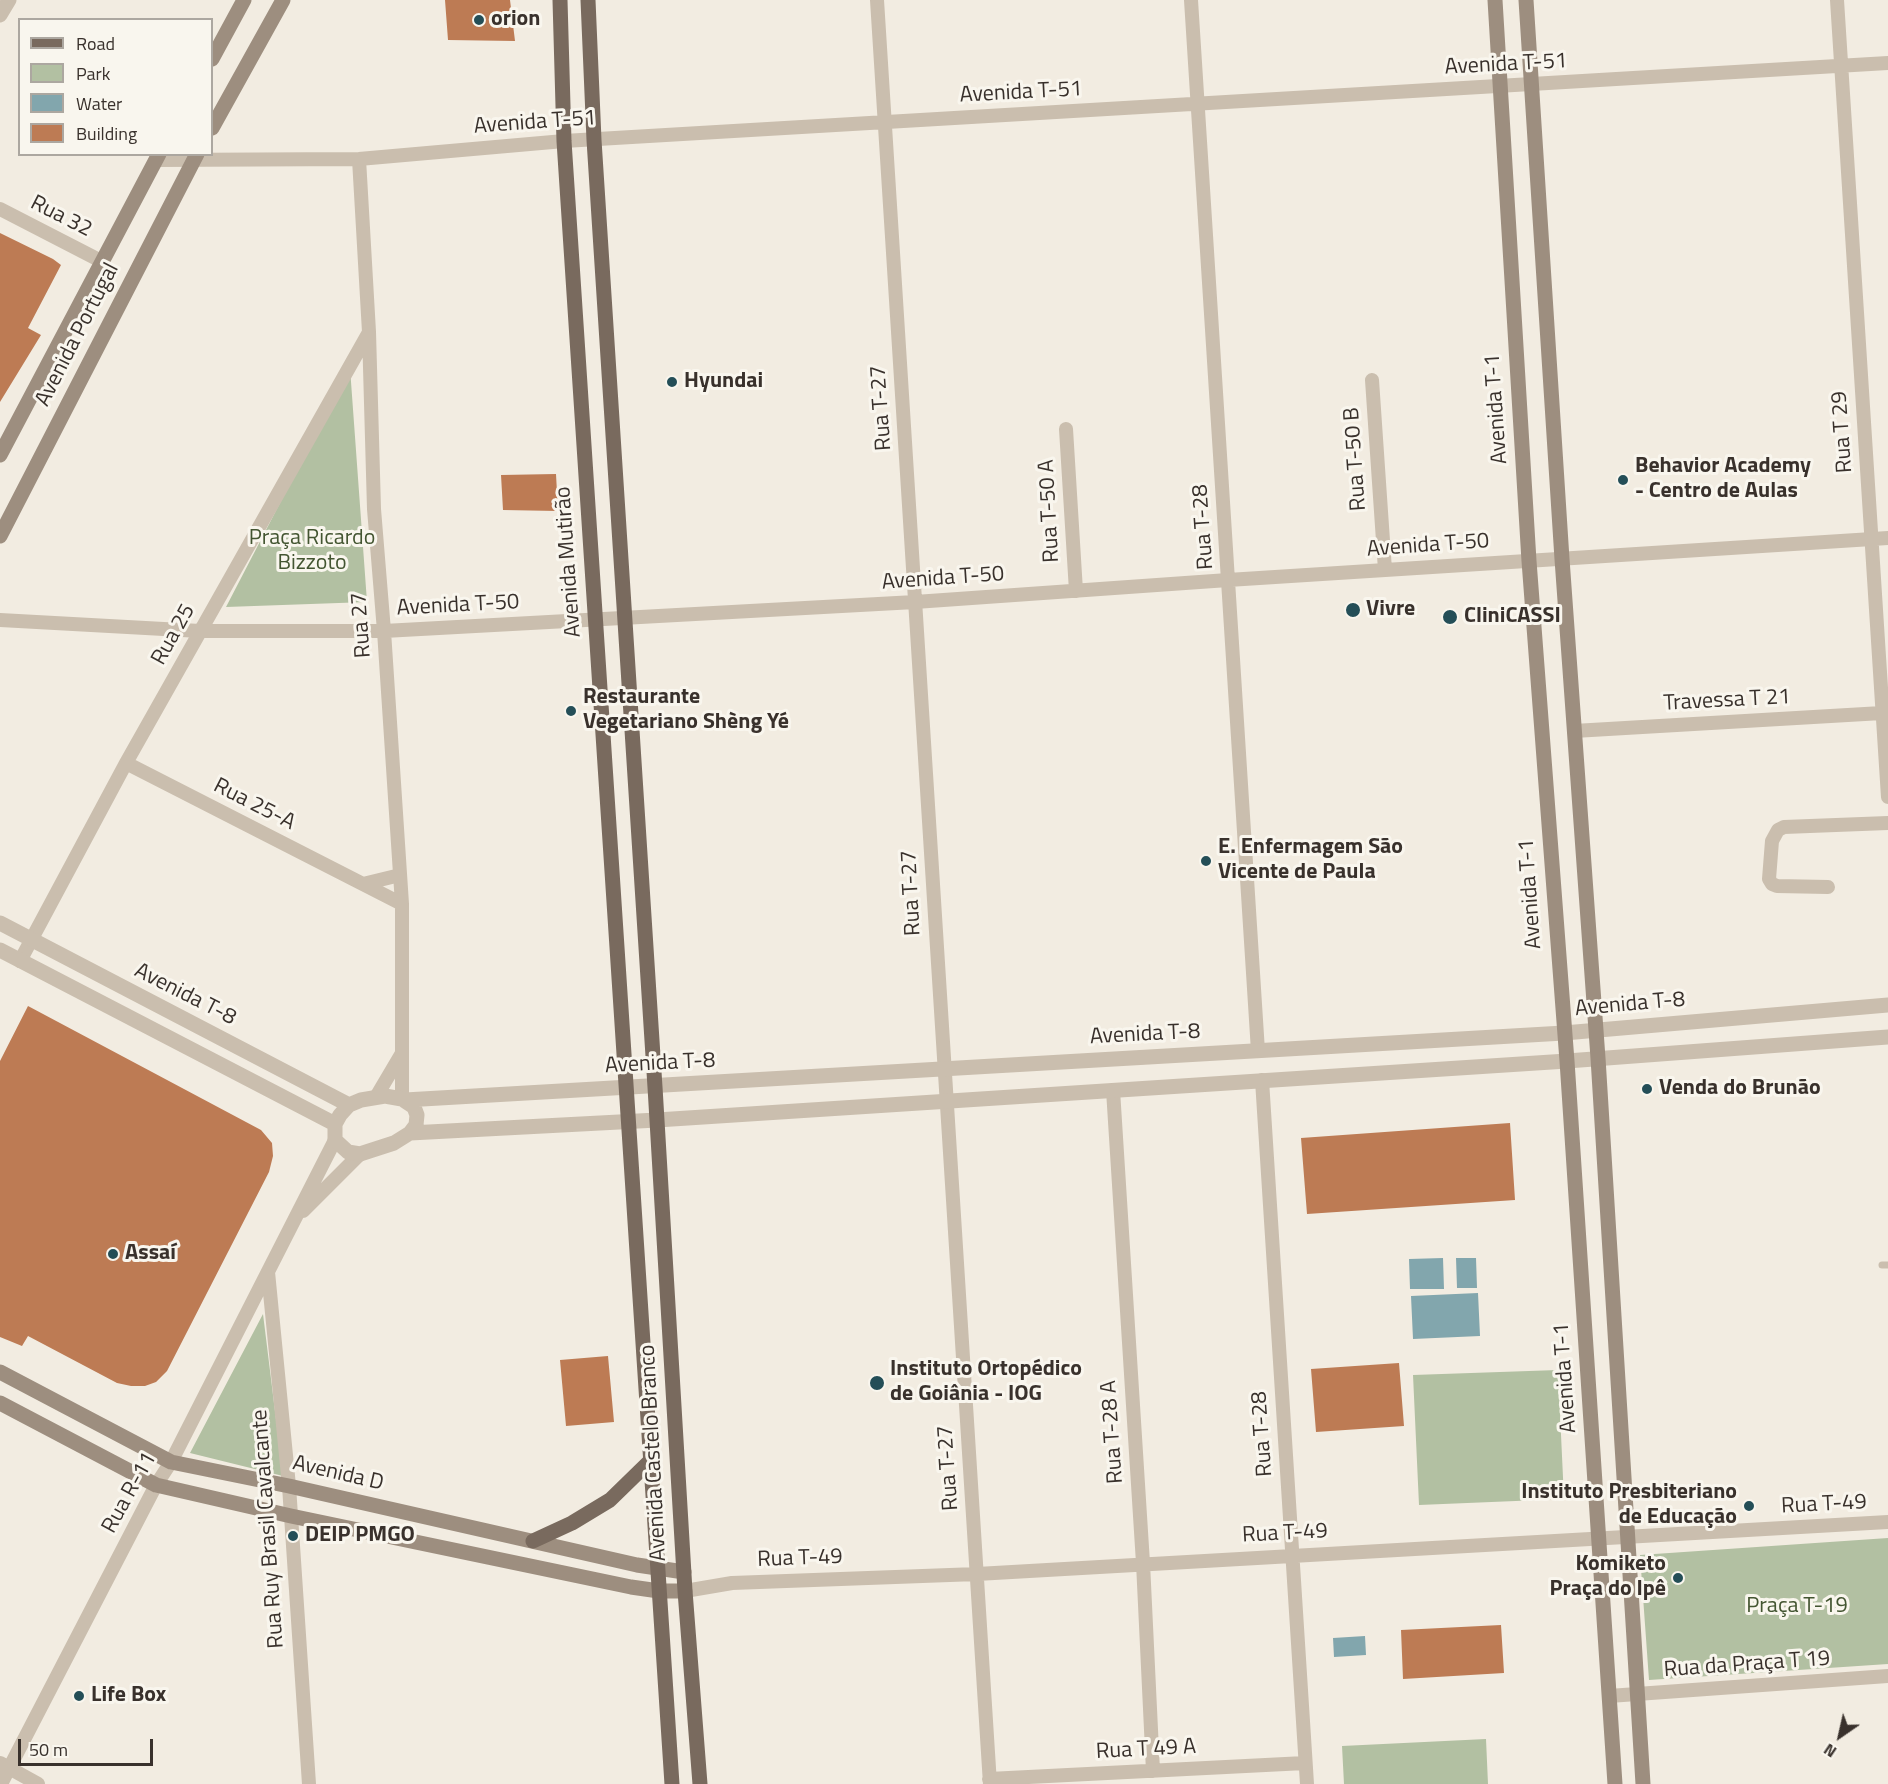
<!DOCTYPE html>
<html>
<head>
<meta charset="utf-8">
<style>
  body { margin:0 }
  #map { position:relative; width:1888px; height:1784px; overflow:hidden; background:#f2ece1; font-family:"Titillium Web",sans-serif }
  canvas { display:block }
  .legend { position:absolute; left:18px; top:18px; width:195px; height:138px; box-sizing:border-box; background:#f9f6ee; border:2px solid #aca7a0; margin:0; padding:8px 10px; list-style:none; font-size:18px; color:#39312c }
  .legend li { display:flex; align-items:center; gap:12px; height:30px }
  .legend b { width:30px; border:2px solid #aca7a0 }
  .north { position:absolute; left:1810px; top:1706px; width:60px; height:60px; -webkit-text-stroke:4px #f9f6ee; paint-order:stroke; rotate:214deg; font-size:16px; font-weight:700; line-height:24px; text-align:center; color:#39312c }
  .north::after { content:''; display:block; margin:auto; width:21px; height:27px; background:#39312c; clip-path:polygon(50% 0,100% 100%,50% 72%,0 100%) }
  .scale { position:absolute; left:18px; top:1739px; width:135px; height:27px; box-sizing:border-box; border:3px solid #39312c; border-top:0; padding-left:8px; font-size:18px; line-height:21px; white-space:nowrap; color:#39312c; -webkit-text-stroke:4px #f9f6ee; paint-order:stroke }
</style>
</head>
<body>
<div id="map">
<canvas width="1888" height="1784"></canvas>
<ul class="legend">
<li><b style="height:8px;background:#796a5e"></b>Road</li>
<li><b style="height:16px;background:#b2c0a2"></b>Park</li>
<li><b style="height:16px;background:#82a6ad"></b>Water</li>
<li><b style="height:16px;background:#bd7b54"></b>Building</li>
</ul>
<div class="north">N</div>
<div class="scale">50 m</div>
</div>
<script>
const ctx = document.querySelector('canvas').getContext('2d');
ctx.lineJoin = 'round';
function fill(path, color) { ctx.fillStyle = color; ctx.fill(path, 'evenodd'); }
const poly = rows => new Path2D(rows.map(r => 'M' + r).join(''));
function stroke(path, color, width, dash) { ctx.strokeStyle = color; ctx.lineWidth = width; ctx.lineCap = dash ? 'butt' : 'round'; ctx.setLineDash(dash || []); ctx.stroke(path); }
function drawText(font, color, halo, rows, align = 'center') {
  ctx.font = font + ' "Titillium Web",sans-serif'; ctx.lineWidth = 6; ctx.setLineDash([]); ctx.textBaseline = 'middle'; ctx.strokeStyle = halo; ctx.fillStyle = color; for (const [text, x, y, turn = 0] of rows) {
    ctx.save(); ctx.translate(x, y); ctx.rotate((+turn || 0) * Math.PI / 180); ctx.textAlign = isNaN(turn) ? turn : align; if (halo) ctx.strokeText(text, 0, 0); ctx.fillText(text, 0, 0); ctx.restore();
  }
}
fill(poly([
  [350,368,367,602,226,607],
  [263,1314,283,1476,190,1453],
  [1558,1370,1564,1499,1419,1505,1413,1375],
  [1888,1538,1888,1664,1649,1680,1640,1555],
  [1486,1739,1488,1784,1344,1784,1342,1746]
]), '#b2c0a2');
fill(poly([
  [1443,1258,1444,1289,1410,1289,1409,1259],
  [1456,1258,1476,1258,1477,1288,1457,1288],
  [1478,1293,1480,1336,1413,1339,1411,1296],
  [1365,1636,1366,1655,1334,1657,1333,1638]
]), '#82a6ad');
fill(poly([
  [445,0,510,0,515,41,448,40],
  [0,233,53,259,61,265,28,328,41,335,0,402],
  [556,474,558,511,503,510,501,475],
  [28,1006,261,1130,272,1143,273,1156,269,1172,167,1371,156,1382,145,1386,131,1386,117,1383,28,1336,22,1346,0,1337,0,1061],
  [1510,1123,1515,1200,1307,1214,1301,1138],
  [608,1356,614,1422,566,1426,560,1360],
  [1399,1363,1404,1426,1316,1432,1311,1369],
  [1501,1625,1504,1673,1403,1679,1401,1630]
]), '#bd7b54');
stroke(poly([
  [1882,1265,1888,1265]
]), '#cabeae', 7);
stroke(poly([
  [877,0,990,1784],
  [1191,0,1258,1051],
  [1837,0,1888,797],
  [359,159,369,332,374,509,384,631,402,904,402,1099],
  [156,160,359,159,564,141,1888,63],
  [0,209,103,262],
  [1372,380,1385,570],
  [1066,429,1076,591],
  [0,620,200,631,384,631,915,602,1228,580,1888,538],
  [1574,731,1882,713],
  [126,763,402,904],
  [363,884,400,875],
  [1828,887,1777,886,1772,884,1769,879,1772,841,1778,830,1784,827,1888,823],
  [20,961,126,763,368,334],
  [1262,1080,1307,1784],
  [1113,1090,1143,1563,1153,1771],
  [376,1097,402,1053],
  [303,1211,360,1154],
  [268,1272,289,1486,309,1784],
  [685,1591,732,1583,977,1574,1888,1522],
  [1609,1696,1888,1676],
  [0,1763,38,1784],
  [989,1779,1305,1763],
  [1,1784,156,1485,171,1462,335,1140]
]), '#cabeae', 14);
stroke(poly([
  [0,15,9,0],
  [0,923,349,1105],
  [0,950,335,1124],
  [385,1096,402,1099,414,1107,417,1115,416,1125,410,1133,394,1143,360,1154,348,1152,335,1140,335,1124,340,1115,349,1105,361,1100,385,1096],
  [405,1100,1564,1033,1888,1005],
  [410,1133,657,1120,1567,1061,1888,1037]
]), '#cabeae', 15);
stroke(poly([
  [1495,0,1529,561,1567,1061,1615,1784],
  [1526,0,1562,559,1598,1058,1643,1784],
  [212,59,244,0],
  [212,128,283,0],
  [0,455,159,154],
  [0,536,197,154],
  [0,1372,171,1462,289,1486,637,1565,684,1572],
  [0,1403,156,1485,291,1516,631,1587,659,1591,685,1591]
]), '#9d8e7f', 15);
stroke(poly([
  [560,0,564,141,672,1784],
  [588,0,594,140,655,1087,685,1591,700,1784],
  [533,1541,572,1523,610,1500,650,1461]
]), '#796a5e', 15);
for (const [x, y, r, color] of [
  [479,20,6,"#244e57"],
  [672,382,6,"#244e57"],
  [1623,480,6,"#244e57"],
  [1353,610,8,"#244e57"],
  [1450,617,8,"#244e57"],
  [571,711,6,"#244e57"],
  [1206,861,6,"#244e57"],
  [1647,1089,6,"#244e57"],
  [113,1254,6,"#244e57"],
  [877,1383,8,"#244e57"],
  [1749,1506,6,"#244e57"],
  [293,1536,6,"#244e57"],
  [1678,1578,6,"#244e57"],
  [79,1696,6,"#244e57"]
]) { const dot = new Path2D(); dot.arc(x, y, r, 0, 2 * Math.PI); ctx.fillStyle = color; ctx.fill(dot); stroke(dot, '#f9f6ee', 2); }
drawText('bold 22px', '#39312c', '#f9f6ee', [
  ["orion",491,20],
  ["Hyundai",684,382],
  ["Behavior Academy",1635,467],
  ["- Centro de Aulas",1635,492],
  ["Vivre",1366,610],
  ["CliniCASSI",1464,617],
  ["Restaurante",583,698],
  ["Vegetariano Shèng Yé",583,723],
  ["E. Enfermagem São",1218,848],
  ["Vicente de Paula",1218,873],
  ["Venda do Brunão",1659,1089],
  ["Assaí",125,1254],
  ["Instituto Ortopédico",890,1370],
  ["de Goiânia - IOG",890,1395],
  ["Instituto Presbiteriano",1737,1493,"right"],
  ["de Educação",1737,1518,"right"],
  ["DEIP PMGO",305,1536],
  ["Komiketo",1666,1565,"right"],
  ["Praça do Ipê",1666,1590,"right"],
  ["Life Box",91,1696]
], 'left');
drawText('22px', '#39312c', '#f9f6ee', [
  ["Avenida T-51",1506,65,-3],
  ["Avenida T-51",1021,93,-3],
  ["Avenida T-51",535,123,-4],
  ["Rua 32",61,217,27],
  ["Avenida Portugal",78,335,-63],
  ["Rua T-27",882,408,-94],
  ["Avenida T-1",1497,409,-94],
  ["Rua T 29",1843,432,-94],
  ["Rua T-50 B",1356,459,-94],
  ["Rua T-50 A",1050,511,-93],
  ["Rua T-28",1204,527,-94],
  ["Avenida T-50",1428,546,-4],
  ["Avenida Mutirão",569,562,-94],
  ["Avenida T-50",943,579,-4],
  ["Avenida T-50",458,606,-3],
  ["Rua 27",362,625,-94],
  ["Rua 25",174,635,-61],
  ["Travessa T 21",1727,701,-3],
  ["Rua 25-A",254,805,27],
  ["Rua T-27",912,893,-93],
  ["Avenida T-1",1531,894,-94],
  ["Avenida T-8",185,995,27],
  ["Avenida T-8",1630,1005,-5],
  ["Avenida T-8",1145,1035,-3],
  ["Avenida T-8",660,1064,-3],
  ["Avenida T-1",1566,1378,-94],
  ["Rua T-28 A",1113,1432,-94],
  ["Rua T-28",1263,1434,-94],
  ["Avenida Castelo Branco",654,1453,-93],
  ["Rua T-27",949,1468,-94],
  ["Avenida D",338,1474,13],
  ["Rua R-11",130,1493,-61],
  ["Rua T-49",1824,1505,-3],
  ["Rua Ruy Brasil Cavalcante",269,1529,-94],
  ["Rua T-49",1285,1534,-3],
  ["Rua T-49",800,1559,-2],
  ["Rua da Praça T 19",1747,1665,-4],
  ["Rua T 49 A",1146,1750,-3]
]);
drawText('22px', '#435531', '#f9f6ee', [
  ["Praça Ricardo",312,539],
  ["Bizzoto",312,564],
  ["Praça T-19",1797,1607]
]);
</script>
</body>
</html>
